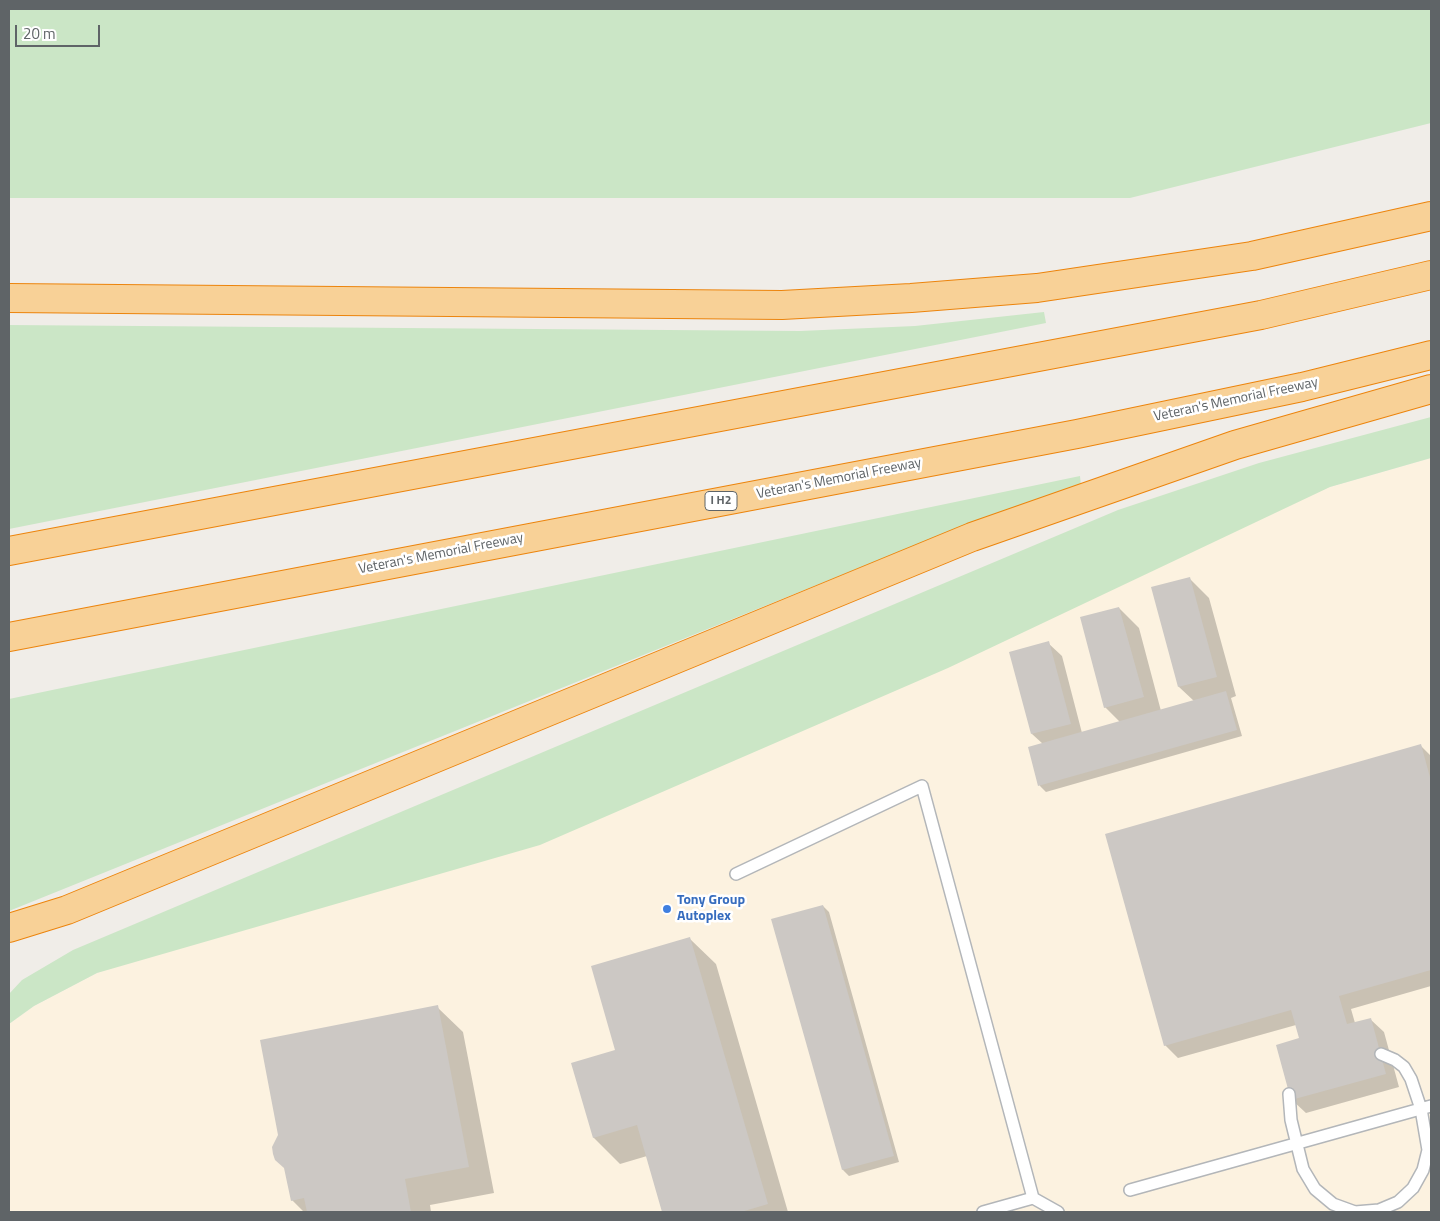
<!DOCTYPE html>
<html>
<head>
<meta charset="utf-8">
<style>
  body { margin:0 }
  #map { position:relative; width:1440px; height:1221px; overflow:hidden; background:#f0ede8; font-family:"Titillium Web",sans-serif }
  canvas { display:block }
  .frame { position:absolute; inset:0; border:10px solid #5f6467; pointer-events:none }
  .scale { position:absolute; left:15px; top:25px; width:85px; height:22px; box-sizing:border-box; border:2px solid #5f6467; border-top:0; padding-left:6px; font-size:15px; line-height:18px; white-space:nowrap; color:#5f6467; -webkit-text-stroke:4px #fff; paint-order:stroke }
</style>
</head>
<body>
<div id="map">
<canvas width="1440" height="1221"></canvas>
<div class="frame"></div>
<div class="scale">20 m</div>
</div>
<script>
const ctx = document.querySelector('canvas').getContext('2d');
ctx.lineJoin = 'round';
function fill(path, color) { ctx.fillStyle = color; ctx.fill(path, 'evenodd'); }
const poly = rows => new Path2D(rows.map(r => 'M' + r).join(''));
function stroke(path, color, width, dash) { ctx.strokeStyle = color; ctx.lineWidth = width; ctx.lineCap = dash ? 'butt' : 'round'; ctx.setLineDash(dash || []); ctx.stroke(path); }
function drawText(font, color, halo, rows, align = 'center') {
  ctx.font = font + ' "Titillium Web",sans-serif'; ctx.lineWidth = 5; ctx.setLineDash([]); ctx.textBaseline = 'middle'; ctx.strokeStyle = halo; ctx.fillStyle = color; for (const [text, x, y, turn = 0] of rows) {
    ctx.save(); ctx.translate(x, y); ctx.rotate((+turn || 0) * Math.PI / 180); ctx.textAlign = isNaN(turn) ? turn : align; if (halo) ctx.strokeText(text, 0, 0); ctx.fillText(text, 0, 0); ctx.restore();
  }
}
fill(poly([
  [1431,458,1431,1212,9,1212,9,1024,34,1006,97,973,1330,487]
]), '#fcf2e0');
fill(poly([
  [9,9,1431,9,1431,123,1130,198,9,198],
  [1044,312,1046,323,9,529,9,325,800,331,915,326],
  [1431,417,1431,458,1330,487,948,668,540,845,97,973,34,1006,9,1024,9,994,22,980,73,950,1118,510,1259,463],
  [1080,476,1081,486,968,524,9,911,9,699]
]), '#cbe6c6');
fill(poly([
  [1190,579,1209,598,1236,696,1231,698,1242,736,1046,792,1040,786,1029,748,1043,744,1032,734,1048,643,1062,656,1082,733,1120,722,1105,707,1119,608,1139,628,1161,711,1194,701,1179,687],
  [1421,746,1431,756,1431,986,1351,1009,1355,1023,1370,1019,1384,1032,1399,1087,1306,1113,1292,1100,1300,1039,1296,1025,1178,1058,1165,1045],
  [823,906,829,912,899,1162,849,1176,843,1170,773,920],
  [690,939,716,964,788,1212,663,1212,647,1156,620,1164,594,1138,573,1064,617,1051],
  [437,1007,463,1032,494,1193,430,1205,431,1212,304,1212,292,1200]
]), '#0003');
fill(poly([
  [1190,577,1217,677,1178,687,1151,587],
  [1119,607,1144,697,1104,708,1080,617],
  [1049,641,1071,724,1031,734,1009,652],
  [1226,691,1237,730,1038,786,1028,747],
  [1421,744,1431,781,1431,970,1339,996,1347,1024,1371,1018,1386,1074,1291,1100,1276,1045,1299,1038,1291,1010,1164,1046,1105,834],
  [823,905,894,1156,842,1170,771,919],
  [690,937,768,1204,741,1212,662,1212,637,1125,593,1138,571,1063,615,1050,591,966],
  [438,1005,469,1167,405,1179,411,1212,307,1212,304,1198,291,1201,284,1168,275,1160,273,1154,272,1147,278,1135,260,1040]
]), '#ccc8c4');
const service = poly([
  [736,874,922,786,1033,1198,983,1212],
  [1289,1094,1291,1120,1303,1169,1315,1189,1333,1204,1355,1212,1379,1210,1398,1202,1413,1188,1423,1170,1428,1150,1421,1109,1411,1079,1404,1067,1395,1060,1381,1054],
  [1130,1190,1431,1106],
  [1033,1198,1058,1212]
]);
const motorway = poly([
  [9,298,782,305,911,298,1037,288,1252,256,1431,216],
  [9,551,1261,315,1431,275],
  [9,637,1077,434,1302,387,1431,355],
  [9,928,67,910,972,537,1235,445,1431,389]
]);
stroke(service, '#b3b6b9', 14);
stroke(motorway, '#ec840c', 30);
stroke(service, '#fff', 11);
stroke(motorway, '#f8d197', 28);
for (const [x, y, r, color] of [
  [667,909,5,"#3f7fe0"]
]) { const dot = new Path2D(); dot.arc(x, y, r, 0, 2 * Math.PI); ctx.fillStyle = color; ctx.fill(dot); stroke(dot, '#fff', 2); }
for (const [x, y, w] of [
  [721,501,32]
]) { const box = new Path2D(); box.roundRect(x - w / 2, y - 9.5, w, 19, 4); ctx.fillStyle = '#fff'; ctx.fill(box); stroke(box, '#5f6467', 1); }
drawText('bold 12px', '#5f6467', null, [
  ["I H2",721,501]
]);
drawText('14px', '#5f6467', '#fff', [
  ["Veteran's Memorial Freeway",1236,400,-12],
  ["Veteran's Memorial Freeway",839,479,-11],
  ["Veteran's Memorial Freeway",441,554,-11]
]);
drawText('bold 14px', '#366cbe', '#fff', [
  ["Tony Group",677,901],
  ["Autoplex",677,917]
], 'left');
</script>
</body>
</html>
